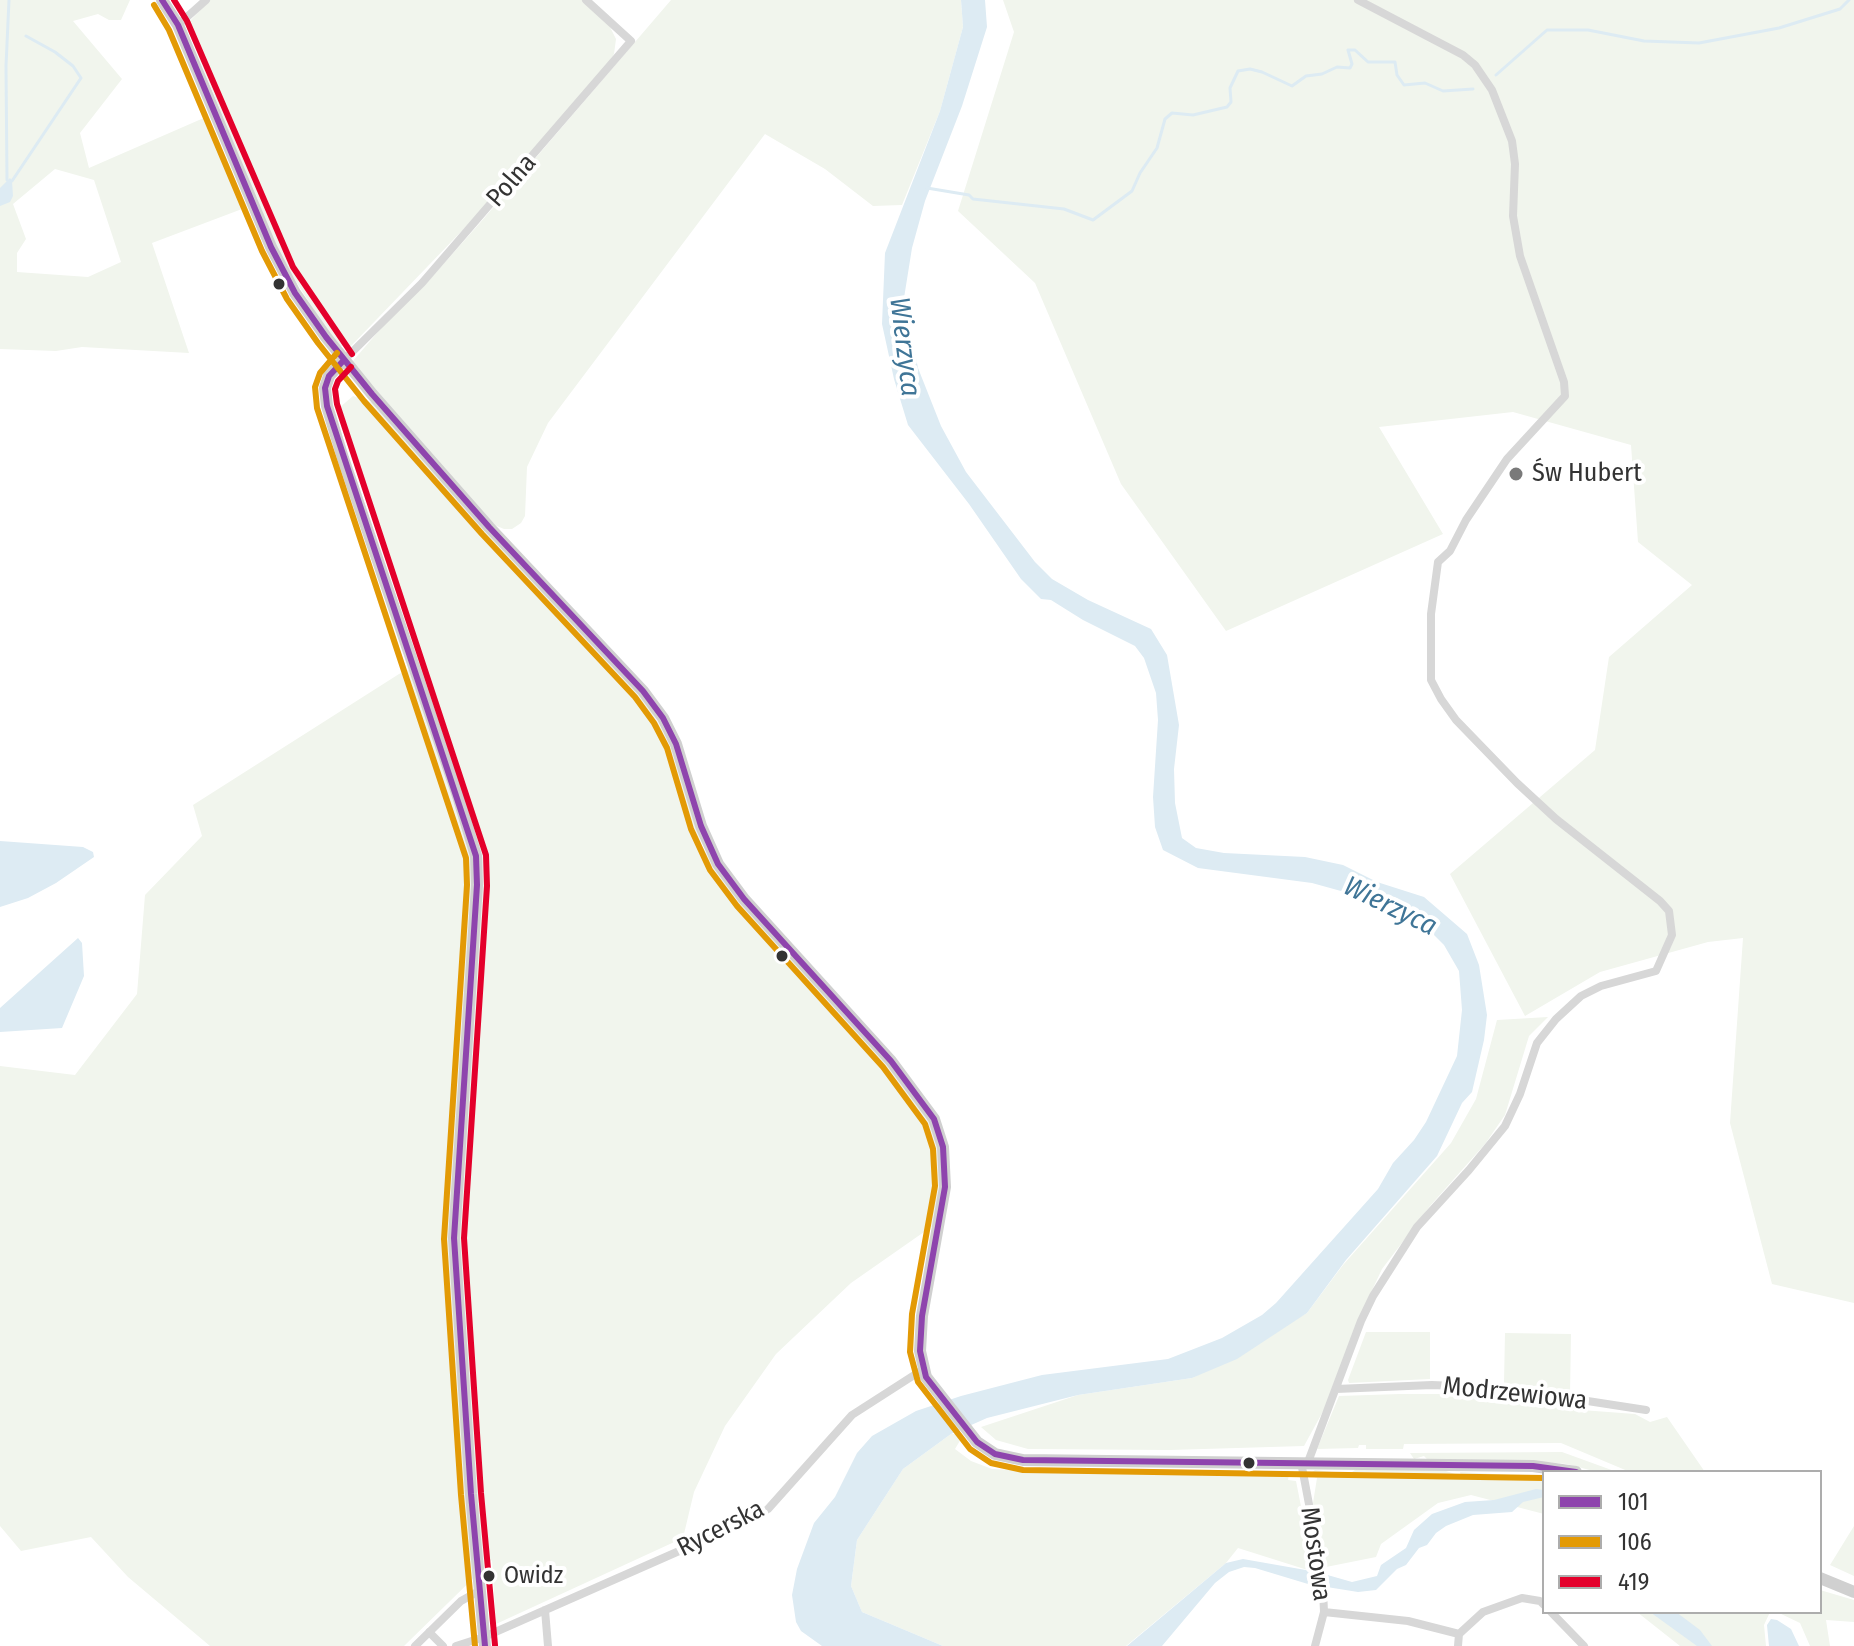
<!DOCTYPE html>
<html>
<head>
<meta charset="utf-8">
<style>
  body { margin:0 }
  #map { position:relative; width:1854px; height:1646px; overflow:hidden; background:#fff; font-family:"Fira Sans Condensed",sans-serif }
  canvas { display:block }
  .legend { position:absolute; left:1542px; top:1470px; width:280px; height:144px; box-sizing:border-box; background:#fff; border:2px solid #adadad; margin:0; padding:10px 14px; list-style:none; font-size:24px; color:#333 }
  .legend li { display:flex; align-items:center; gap:16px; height:40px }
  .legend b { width:40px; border:2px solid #adadad }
</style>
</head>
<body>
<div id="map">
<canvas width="1854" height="1646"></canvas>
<ul class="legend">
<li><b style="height:10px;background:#8e44ad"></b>101</li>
<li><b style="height:10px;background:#e39a05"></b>106</li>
<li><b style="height:10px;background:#e4002b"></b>419</li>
</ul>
</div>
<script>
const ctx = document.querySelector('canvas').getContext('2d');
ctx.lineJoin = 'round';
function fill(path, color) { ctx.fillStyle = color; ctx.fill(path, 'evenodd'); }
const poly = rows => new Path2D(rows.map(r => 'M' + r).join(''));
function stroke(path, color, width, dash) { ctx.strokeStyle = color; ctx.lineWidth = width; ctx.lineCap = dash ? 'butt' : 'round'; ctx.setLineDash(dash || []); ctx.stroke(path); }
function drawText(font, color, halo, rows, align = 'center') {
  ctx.font = font + ' "Fira Sans Condensed",sans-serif'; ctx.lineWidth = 8; ctx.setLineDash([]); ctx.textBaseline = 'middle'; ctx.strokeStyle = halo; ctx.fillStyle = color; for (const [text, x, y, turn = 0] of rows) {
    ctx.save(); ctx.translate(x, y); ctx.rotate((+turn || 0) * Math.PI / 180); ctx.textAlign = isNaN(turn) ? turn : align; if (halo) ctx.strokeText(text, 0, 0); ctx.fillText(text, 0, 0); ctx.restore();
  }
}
fill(poly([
  [0,0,130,0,121,20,109,20,98,14,73,21,122,79,80,133,89,168,206,117,242,209,152,243,189,353,82,347,56,351,0,349],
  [55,169,94,180,121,262,88,277,17,272,17,253,26,239,13,204],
  [210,0,582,0,609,25,616,39,614,54,607,65,479,213,351,346,341,346,326,329,278,253,189,33,189,22],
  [671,0,961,0,963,27,940,111,902,205,873,206,825,169,765,134,548,423,527,467,525,516,521,523,512,529,504,529,492,524,352,362,402,304,424,286,479,224],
  [1003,0,1854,0,1854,1303,1772,1284,1730,1123,1743,938,1708,942,1600,972,1525,1016,1450,874,1595,750,1609,657,1692,585,1638,542,1631,445,1513,412,1379,427,1443,534,1226,631,1121,484,1035,283,958,211,1014,32],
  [353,396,376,404,606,656,651,710,671,746,702,846,720,877,907,1088,933,1127,940,1150,940,1177,934,1225,851,1283,776,1354,725,1426,694,1492,683,1538,496,1624,492,1560,404,1646,210,1646,128,1577,91,1537,21,1551,0,1526,0,1066,75,1075,137,994,145,895,202,836,193,805,399,674,421,664,339,408],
  [1548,1017,1529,1036,1505,1115,1485,1144,1430,1206,1382,1269,1366,1303,1338,1384,1304,1446,1170,1450,1028,1449,996,1440,981,1427,1078,1395,1192,1378,1307,1313,1343,1265,1451,1143,1476,1099,1497,1020],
  [1366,1332,1430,1332,1430,1379,1349,1383,1348,1380],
  [1505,1333,1571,1334,1570,1395,1504,1383],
  [1400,1394,1468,1394,1519,1398,1568,1409,1635,1414,1650,1422,1667,1417,1705,1472,1630,1472,1561,1443,1404,1444,1403,1449,1366,1449,1366,1445,1359,1445,1358,1448,1317,1449,1339,1396],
  [951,1434,956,1434,961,1439,955,1449,971,1461,992,1469,1066,1473,1289,1474,1288,1480,1296,1481,1314,1572,1238,1548,1226,1563,1126,1646,943,1646,862,1612,851,1586,857,1540,903,1469],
  [1562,1452,1617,1472,1597,1472,1567,1464,1544,1462,1427,1459,1424,1456,1414,1459,1410,1453],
  [1358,1468,1437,1468,1461,1476,1460,1472,1544,1477,1544,1514,1471,1495,1438,1503,1381,1544,1376,1557,1326,1567,1313,1503,1317,1478,1308,1475,1315,1470,1349,1474],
  [1854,1526,1854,1576,1830,1565],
  [1820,1590,1854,1600,1854,1622,1826,1620,1830,1646,1810,1646,1800,1623,1777,1612,1820,1612],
  [1637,1612,1770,1612,1764,1625,1766,1646,1680,1646]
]), '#f1f5ed');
fill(poly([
  [961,0,985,0,987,27,962,106,925,201,912,248,904,298,918,368,941,426,966,472,1035,562,1052,579,1088,600,1151,629,1167,655,1179,725,1174,769,1175,803,1182,838,1196,848,1224,853,1305,857,1343,865,1377,882,1424,897,1467,934,1479,965,1487,1015,1484,1040,1472,1092,1462,1103,1437,1156,1346,1260,1307,1313,1237,1359,1192,1378,1078,1395,987,1418,951,1434,903,1469,857,1540,851,1586,862,1612,943,1646,822,1646,801,1631,796,1622,792,1595,797,1569,814,1523,835,1497,857,1453,872,1436,916,1411,961,1396,1042,1375,1168,1359,1222,1338,1262,1315,1276,1303,1378,1189,1393,1163,1414,1140,1426,1122,1457,1056,1462,1010,1459,971,1444,945,1419,920,1359,896,1312,883,1198,868,1163,850,1155,827,1153,797,1158,720,1156,693,1144,658,1135,646,1083,620,1051,600,1041,599,1021,579,969,504,908,425,894,379,882,324,885,253,940,111,963,27],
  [10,178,12,181,13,196,10,202,0,206,0,188],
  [0,841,83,847,93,852,94,857,56,883,28,898,0,907],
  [78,938,82,943,84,976,62,1028,0,1032,0,1008],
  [1536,1489,1544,1490,1544,1497,1523,1502,1512,1512,1473,1515,1446,1526,1436,1533,1427,1545,1419,1548,1406,1565,1397,1569,1376,1590,1358,1592,1308,1584,1255,1568,1244,1567,1229,1572,1215,1583,1162,1646,1127,1646,1226,1563,1243,1559,1317,1572,1352,1582,1377,1576,1381,1565,1406,1548,1414,1530,1432,1514,1465,1502,1494,1500],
  [1650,1612,1676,1612,1700,1630,1712,1646,1697,1646],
  [1771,1619,1777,1620,1791,1629,1799,1646,1769,1646,1767,1625]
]), '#ddebf3');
stroke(poly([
  [1496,75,1547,30,1588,30,1644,41,1699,43,1779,28,1840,9,1849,0],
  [7,180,6,66,9,0],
  [12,181,81,78,73,66,55,52,26,36],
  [927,188,969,195,973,199,1064,209,1093,220,1132,191,1140,173,1157,148,1165,119,1172,113,1193,115,1227,107,1231,102,1230,88,1238,71,1250,69,1262,72,1292,86,1306,76,1322,74,1337,67,1350,68,1352,64,1348,50,1355,50,1368,62,1395,62,1397,75,1404,85,1425,83,1443,91,1473,89]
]), '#ddebf3', 3);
stroke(poly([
  [178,25,206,0],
  [344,360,422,283,631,41,586,0],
  [1336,1389,1432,1385,1503,1388,1646,1410],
  [1301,1462,1319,1557,1323,1590,1324,1612,1315,1646],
  [1308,1462,1361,1321,1373,1296,1417,1227,1469,1170,1505,1126,1520,1094,1537,1043,1556,1019,1581,996,1601,986,1656,971,1672,935,1669,911,1660,901,1556,819,1517,783,1456,720,1441,699,1431,680,1431,614,1438,562,1450,551,1466,520,1507,459,1565,396,1564,382,1520,256,1513,216,1515,164,1512,141,1492,90,1475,65,1463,55,1358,0],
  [545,1610,548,1646],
  [1324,1612,1408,1621,1459,1634],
  [1551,1612,1584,1646],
  [429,1632,443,1646],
  [415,1646,461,1601,479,1591],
  [456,1646,484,1637,754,1518,768,1509,852,1415,922,1370],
  [1458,1646,1459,1634,1483,1612,1522,1598,1540,1601,1544,1605]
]), '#d7d7d7', 8);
stroke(poly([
  [162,0,178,25,271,247,295,293,326,337,372,394,489,527,643,691,663,718,676,744,701,826,718,864,744,899,891,1061,934,1119,943,1147,945,1187,922,1316,920,1351,926,1377,977,1442,995,1454,1023,1460,1533,1466,1576,1472],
  [344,360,329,376,325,388,327,406,343,458,458,796,476,856,477,885,454,1238,471,1494,485,1646],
  [1820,1578,1854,1592]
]), '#d0d0d0', 12);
stroke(poly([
  [162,0,178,25,271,247,295,293,326,337,372,394,489,527,643,691,663,718,676,744,701,826,718,864,744,899,891,1061,934,1119,943,1147,945,1187,922,1316,920,1351,926,1377,977,1442,995,1454,1023,1460,1533,1466,1576,1472],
  [344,360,329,376,325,388,327,406,476,856,477,885,454,1238,471,1494,485,1646]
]), '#8e44ad', 6);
stroke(poly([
  [154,5,169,30,262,251,287,299,318,343,364,401,482,534,635,697,654,723,667,748,691,829,710,870,737,906,883,1067,925,1124,933,1149,935,1186,912,1314,910,1352,918,1382,970,1449,991,1463,1023,1470,1544,1478],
  [337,353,320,373,315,387,317,408,466,858,467,885,444,1239,461,1495,475,1646]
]), '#e39a05', 6);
stroke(poly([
  [174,0,187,21,293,267,352,354],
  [351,367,338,381,335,389,337,404,486,855,487,886,464,1238,481,1493,495,1645]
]), '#e4002b', 6);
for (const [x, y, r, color] of [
  [279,284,7,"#333"],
  [1516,474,8,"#7a7a7a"],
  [782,956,7,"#333"],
  [1249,1463,7,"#333"],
  [489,1576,7,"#333"]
]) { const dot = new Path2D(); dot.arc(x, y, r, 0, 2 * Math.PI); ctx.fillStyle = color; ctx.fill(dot); stroke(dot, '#fff', 3); }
drawText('24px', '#333', '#fff', [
  ["Owidz",504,1576]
], 'left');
drawText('26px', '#333', '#fff', [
  ["Polna",512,181,-49],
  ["Modrzewiowa",1515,1394,6],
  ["Rycerska",721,1529,-27],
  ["Mostowa",1315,1554,82]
]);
drawText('26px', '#333', '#fff', [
  ["Św Hubert",1532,474]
], 'left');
drawText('italic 28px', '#3f7597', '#fff', [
  ["Wierzyca",904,347,83],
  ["Wierzyca",1390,907,26]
]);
</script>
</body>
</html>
